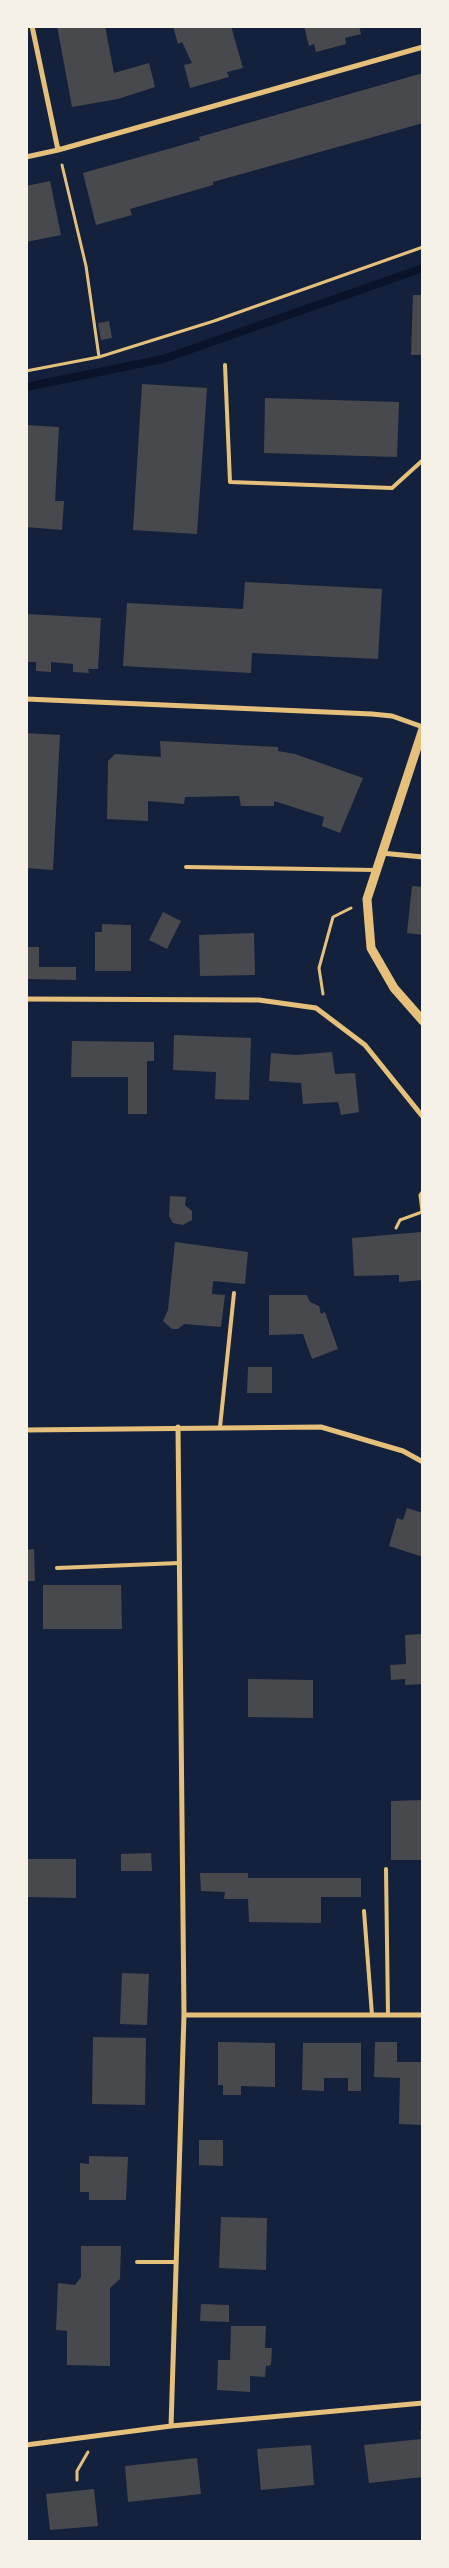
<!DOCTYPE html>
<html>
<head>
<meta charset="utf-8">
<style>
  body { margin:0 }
  #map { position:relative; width:449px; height:2568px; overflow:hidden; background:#14213d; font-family:"PT Sans",sans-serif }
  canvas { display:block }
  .frame { position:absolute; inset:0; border:28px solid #f6f1e7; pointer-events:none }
</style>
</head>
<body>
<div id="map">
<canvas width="449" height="2568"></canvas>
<div class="frame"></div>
</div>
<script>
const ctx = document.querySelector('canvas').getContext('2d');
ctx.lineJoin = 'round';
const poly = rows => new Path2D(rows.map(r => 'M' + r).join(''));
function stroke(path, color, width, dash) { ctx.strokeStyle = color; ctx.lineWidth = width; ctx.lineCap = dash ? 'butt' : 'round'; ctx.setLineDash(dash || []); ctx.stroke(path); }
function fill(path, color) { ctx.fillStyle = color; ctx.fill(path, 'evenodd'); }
stroke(poly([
  [26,387,163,359,423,268]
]), '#0b132b', 8);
fill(poly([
  [57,26,105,26,114,73,149,63,155,87,118,99,72,107],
  [173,26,231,26,243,68,227,72,229,77,190,88,184,65,192,63,182,42,178,44],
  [304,26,359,26,361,34,345,38,346,44,316,52,314,44,309,46],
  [423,73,423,123,213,182,213,185,130,209,132,215,96,225,83,173,200,140,199,137],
  [50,181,61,235,26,242,26,186],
  [413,295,423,295,423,355,411,355],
  [109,321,112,338,101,340,98,323],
  [142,384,207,388,197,534,133,530],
  [265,398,399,402,397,457,264,453],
  [26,425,59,427,55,501,64,501,62,530,26,527],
  [245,582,382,589,378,659,252,653,251,673,123,666,127,603,243,609],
  [26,614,101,618,98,669,88,669,89,673,73,672,73,664,51,662,51,672,36,671,36,662,26,662],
  [26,733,60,735,53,870,26,868],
  [160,741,278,747,278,751,295,754,363,778,340,833,322,826,324,817,274,801,274,806,241,806,239,796,185,797,184,804,148,801,148,821,107,819,108,761,115,754,161,757],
  [412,886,423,887,423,935,407,933],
  [163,912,181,921,167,949,149,940],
  [102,924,131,925,131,971,95,971,95,932,102,932],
  [254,933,255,975,200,976,199,935],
  [26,947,39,947,39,967,76,967,76,980,26,979],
  [174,1035,251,1038,249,1100,215,1099,216,1072,173,1070],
  [72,1041,154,1042,154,1061,147,1061,147,1114,128,1114,128,1077,71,1077],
  [332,1052,335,1074,355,1073,359,1112,341,1115,338,1102,303,1104,301,1083,269,1081,271,1053,296,1055],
  [170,1196,186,1197,185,1205,192,1211,192,1220,183,1225,173,1223,169,1216],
  [421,1232,423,1280,399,1282,399,1275,354,1276,352,1238],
  [175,1242,248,1252,245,1284,213,1281,212,1294,225,1295,221,1327,184,1324,178,1329,172,1329,163,1321,168,1310],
  [269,1295,307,1295,310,1302,319,1306,321,1314,325,1312,338,1349,312,1359,303,1334,269,1335],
  [248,1367,272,1367,272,1393,247,1393],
  [407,1508,423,1513,423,1557,389,1546,397,1518,403,1520],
  [34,1549,35,1581,26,1581,26,1550],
  [43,1585,121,1585,122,1629,43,1629],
  [423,1634,423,1684,405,1685,405,1679,391,1680,390,1665,406,1664,405,1635],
  [248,1679,313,1680,313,1718,248,1717],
  [423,1800,423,1860,391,1860,391,1801],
  [151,1853,152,1871,121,1871,121,1854],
  [26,1859,76,1859,76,1898,26,1897],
  [200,1873,248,1873,248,1878,361,1878,361,1897,321,1897,321,1923,249,1922,248,1899,224,1899,225,1892,201,1891],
  [122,1973,149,1974,147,2025,120,2024],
  [93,2037,146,2038,145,2105,92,2104],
  [218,2042,275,2043,275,2087,241,2086,241,2095,223,2095,223,2085,218,2085],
  [375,2042,397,2042,397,2062,423,2062,423,2125,399,2124,400,2078,374,2077],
  [303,2043,361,2043,361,2091,348,2091,348,2078,324,2078,324,2091,302,2090],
  [199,2140,223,2140,223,2166,199,2165],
  [89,2156,128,2157,126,2200,89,2200,89,2192,80,2192,80,2163,89,2164],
  [221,2217,267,2218,266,2270,219,2268],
  [81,2246,121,2246,120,2279,110,2288,110,2366,67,2365,67,2331,56,2330,58,2283,75,2285,81,2277],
  [201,2304,229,2305,229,2322,200,2321],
  [231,2326,266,2326,265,2348,272,2348,271,2365,266,2366,265,2377,250,2376,250,2392,217,2390,218,2360,230,2360],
  [420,2431,423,2431,423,2477,369,2483,364,2445,421,2439],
  [311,2445,314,2485,261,2490,257,2449],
  [197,2458,201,2494,128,2502,125,2466],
  [94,2489,98,2526,50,2530,46,2494]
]), '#48494c');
stroke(poly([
  [62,165,86,266,99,357],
  [26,371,99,357,214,321,423,247],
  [323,994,319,968,333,917,351,908],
  [396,1228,400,1220,422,1212,420,1195,423,1191],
  [77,2480,77,2471,88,2452]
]), '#e5c07b', 3);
stroke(poly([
  [225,365,230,482,392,488,423,460],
  [186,867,376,870],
  [220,1427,234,1293],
  [57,1568,179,1563],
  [386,1869,388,2015],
  [364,1911,372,2015],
  [137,2262,176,2262]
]), '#e5c07b', 4);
stroke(poly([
  [32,26,58,150],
  [26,157,58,150,423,47],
  [26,699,372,714,392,716,423,727],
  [381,853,423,857],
  [26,999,259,1000,316,1008,365,1045,423,1117],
  [26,1430,321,1427,403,1451,423,1462],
  [184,2015,423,2015],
  [171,2426,184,2015,178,1427],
  [26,2445,171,2426,423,2403]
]), '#e5c07b', 5);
stroke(poly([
  [423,729,367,899,371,948,394,988,423,1021]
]), '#e5c07b', 9);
</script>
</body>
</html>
